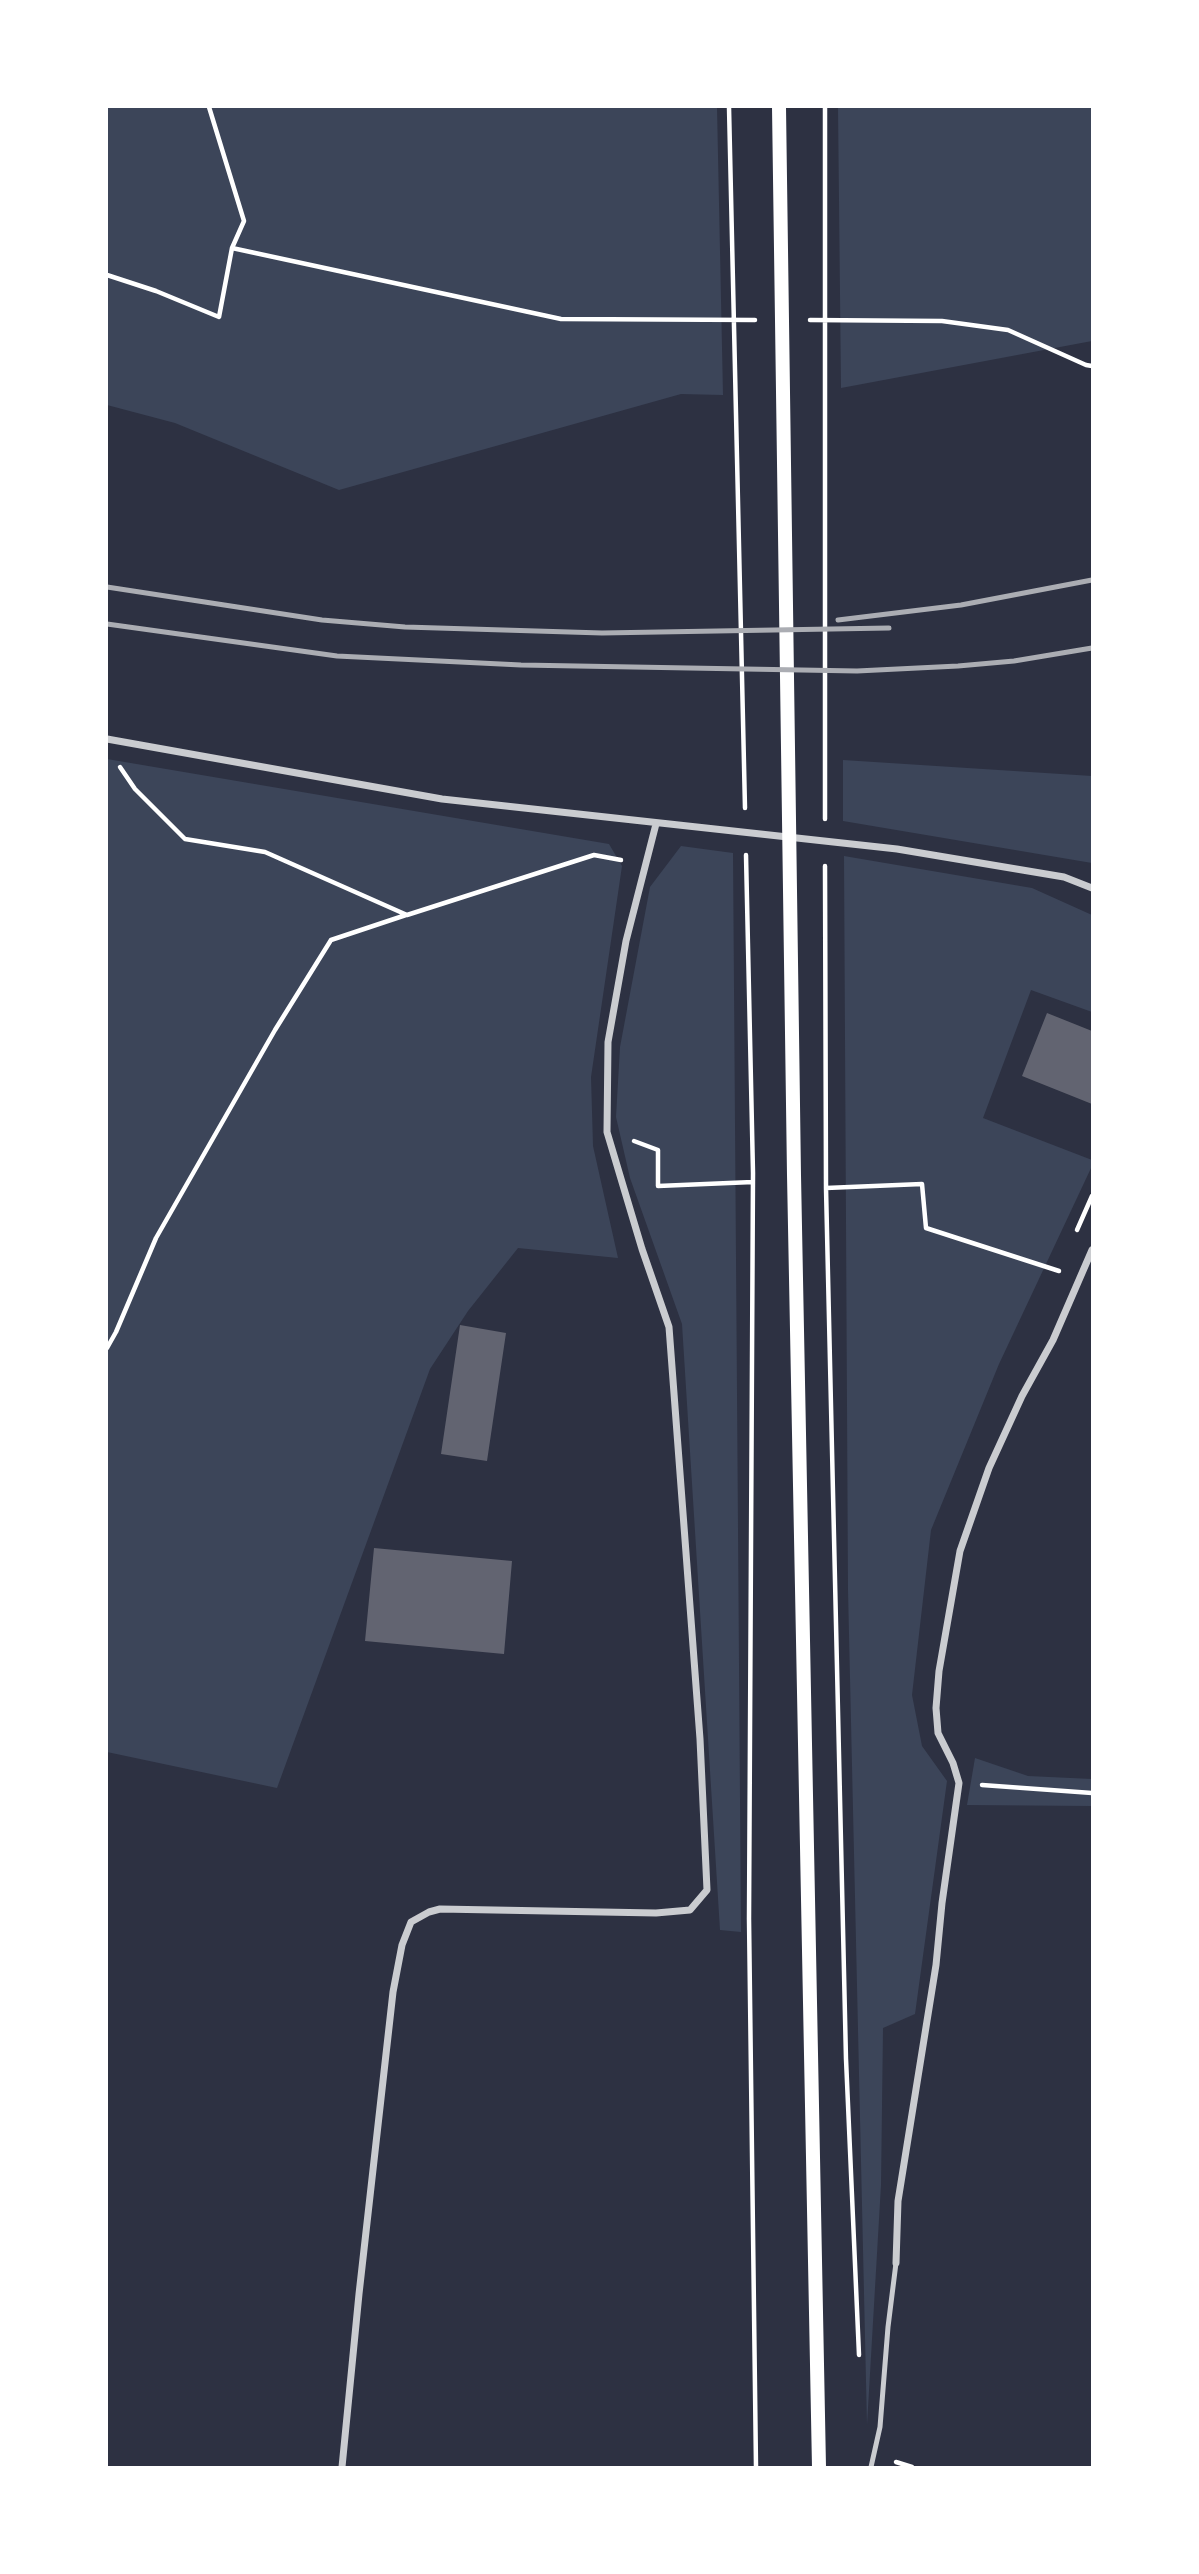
<!DOCTYPE html>
<html>
<head>
<meta charset="utf-8">
<style>
  body { margin:0 }
  #map { position:relative; width:1199px; height:2574px; overflow:hidden; background:#2d3142; font-family:Manrope,sans-serif }
  canvas { display:block }
  .frame { position:absolute; inset:0; border:108px solid #fff; pointer-events:none }
</style>
</head>
<body>
<div id="map">
<canvas width="1199" height="2574"></canvas>
<div class="frame"></div>
</div>
<script>
const ctx = document.querySelector('canvas').getContext('2d');
ctx.lineJoin = 'round';
function fill(path, color) { ctx.fillStyle = color; ctx.fill(path, 'evenodd'); }
const poly = rows => new Path2D(rows.map(r => 'M' + r).join(''));
function stroke(path, color, width, dash) { ctx.strokeStyle = color; ctx.lineWidth = width; ctx.lineCap = dash ? 'butt' : 'round'; ctx.setLineDash(dash || []); ctx.stroke(path); }
fill(poly([
  [107,107,717,107,723,395,681,394,339,490,175,423,107,405],
  [838,107,1092,107,1092,341,841,388],
  [107,759,609,844,622,866,591,1077,593,1146,618,1258,518,1248,468,1311,430,1369,277,1788,107,1752],
  [843,760,1092,776,1092,863,843,821],
  [681,846,733,853,741,1932,720,1930,682,1324,630,1178,616,1117,620,1047,650,887],
  [844,856,1032,888,1092,915,1092,1012,1031,990,983,1118,1092,1160,1092,1166,999,1364,931,1530,912,1695,922,1746,947,1781,915,2014,883,2028,881,2185,867,2425,848,1590],
  [975,1758,1028,1776,1092,1779,1092,1806,967,1805]
]), '#3c4559');
fill(poly([
  [1047,1013,1092,1031,1092,1104,1022,1076],
  [460,1325,506,1333,487,1461,441,1454],
  [374,1548,512,1561,504,1654,365,1641]
]), '#626471');
stroke(poly([
  [729,107,745,808],
  [825,107,825,819],
  [232,248,561,319,755,320],
  [107,275,156,291,219,317,232,248,244,221,209,107],
  [810,320,942,321,1008,330,1086,365,1092,366],
  [120,767,135,789,185,839,265,852,407,915,594,855,621,860],
  [746,855,753,1173,749,1918,756,2467],
  [825,866,826,1188,846,2059,859,2355],
  [634,1141,658,1150,658,1186,753,1182],
  [826,1188,922,1184,926,1228,1059,1271],
  [1077,1230,1092,1196],
  [107,1348,116,1332,156,1238,275,1030,331,940,406,915],
  [982,1785,1092,1793],
  [896,2462,912,2467]
]), '#fff', 4.5);
stroke(poly([
  [871,2467,880,2427,888,2327,896,2263]
]), '#caccd0', 5);
stroke(poly([
  [107,739,442,799,897,849,1064,877,1092,888],
  [896,2263,898,2201,936,1965,942,1903,959,1783,953,1763,938,1733,936,1708,939,1671,960,1551,989,1468,1022,1396,1053,1340,1092,1250],
  [342,2467,359,2294,393,1992,402,1945,411,1922,429,1912,440,1909,656,1913,690,1910,707,1890,700,1739,669,1327,642,1249,607,1132,608,1042,626,941,656,824]
]), '#caccd0', 7);
stroke(poly([
  [779,107,794,1175,819,2467]
]), '#fff', 14);
stroke(poly([
  [107,587,322,620,405,627,602,633,889,628],
  [838,620,961,605,1092,580],
  [107,624,337,656,521,665,857,671,958,666,1014,661,1092,648]
]), '#abadb3', 5);
</script>
</body>
</html>
